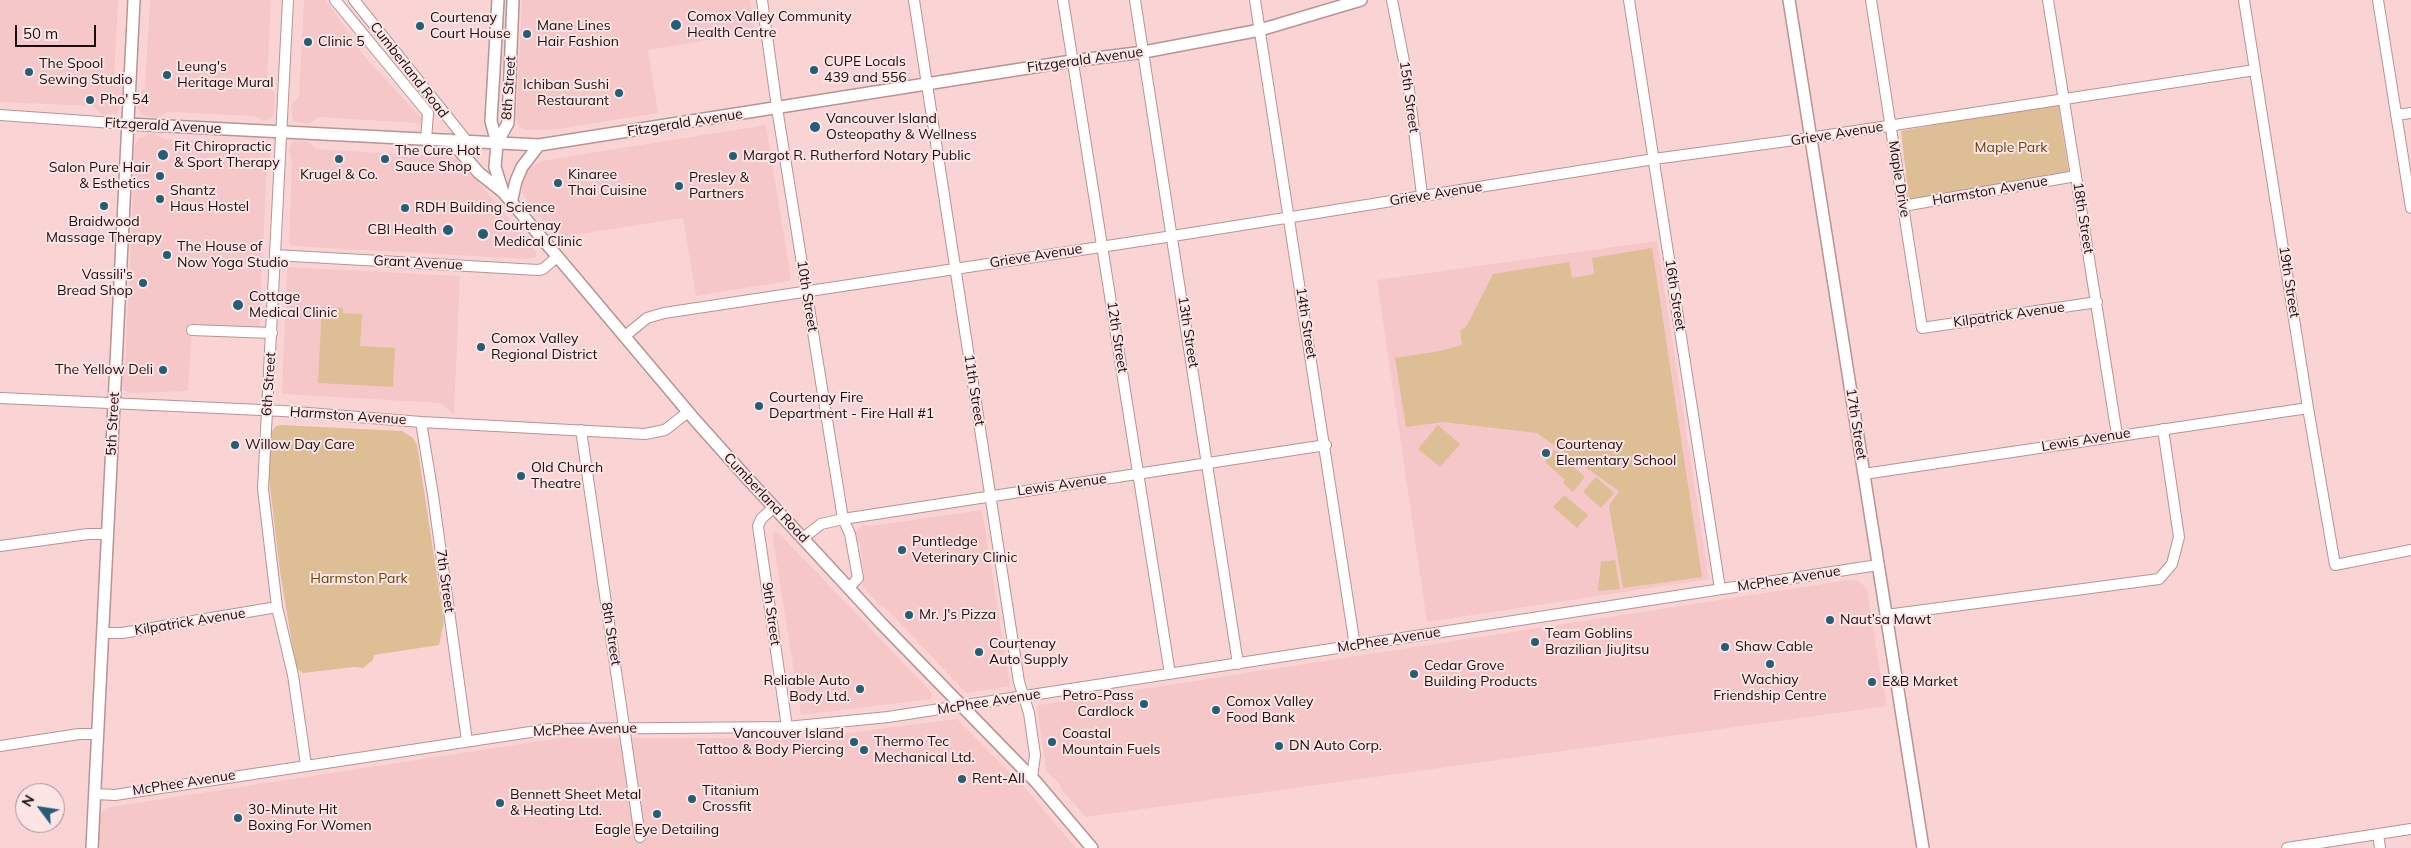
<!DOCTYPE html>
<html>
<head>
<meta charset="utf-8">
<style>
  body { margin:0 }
  #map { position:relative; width:2411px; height:848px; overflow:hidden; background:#fad4d5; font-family:Mulish,sans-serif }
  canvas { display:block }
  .north { position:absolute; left:15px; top:783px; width:50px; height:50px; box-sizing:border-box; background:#fde5e6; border:1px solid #a28f90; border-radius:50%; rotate:301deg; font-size:14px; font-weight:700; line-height:20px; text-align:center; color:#1a0d0e }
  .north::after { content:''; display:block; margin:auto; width:18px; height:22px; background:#225e76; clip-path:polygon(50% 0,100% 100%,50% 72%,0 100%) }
  .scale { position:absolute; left:15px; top:25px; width:81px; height:22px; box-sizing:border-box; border:2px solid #1a0d0e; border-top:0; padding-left:6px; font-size:15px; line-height:18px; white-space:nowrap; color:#1a0d0e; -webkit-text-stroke:4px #fde5e6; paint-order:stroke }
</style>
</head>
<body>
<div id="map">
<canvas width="2411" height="848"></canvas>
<div class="north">N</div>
<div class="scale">50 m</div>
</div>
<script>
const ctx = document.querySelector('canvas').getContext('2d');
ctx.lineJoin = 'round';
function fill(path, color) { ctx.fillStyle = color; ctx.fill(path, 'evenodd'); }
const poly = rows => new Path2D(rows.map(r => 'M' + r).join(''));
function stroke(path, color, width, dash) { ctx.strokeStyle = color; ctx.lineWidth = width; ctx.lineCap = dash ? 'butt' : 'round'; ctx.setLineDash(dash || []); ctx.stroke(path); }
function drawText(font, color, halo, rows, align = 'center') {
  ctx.font = font + ' Mulish,sans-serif'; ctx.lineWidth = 4; ctx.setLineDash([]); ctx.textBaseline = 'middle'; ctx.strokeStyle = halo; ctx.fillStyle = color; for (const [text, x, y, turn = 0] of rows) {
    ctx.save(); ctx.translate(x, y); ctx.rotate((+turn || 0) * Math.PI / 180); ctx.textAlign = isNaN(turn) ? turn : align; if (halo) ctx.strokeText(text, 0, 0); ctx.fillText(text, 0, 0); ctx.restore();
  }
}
fill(poly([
  [0,0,118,0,114,82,119,80,121,83,120,106,117,113,103,115,92,106,0,102],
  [150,0,271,0,267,81,275,94,274,113,271,119,264,121,254,116,168,112,157,118,143,115,137,107,137,94,145,89],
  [304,0,326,0,365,57,420,117,423,114,422,122,419,126,416,123,319,117,308,124,293,121,291,105,299,96],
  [522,0,750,0,754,27,751,33,648,50,658,113,551,130,527,130,520,128,516,119],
  [766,125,791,278,789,281,696,296,683,218,561,237,553,232,539,215,540,212,528,202,522,192,522,179,526,170,541,161],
  [153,133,164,139,253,143,264,139,271,144,272,152,267,163,259,333,192,330,188,391,129,393,123,390,121,375,125,366,134,177,131,168,131,153,134,153,135,145,139,138],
  [300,140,309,142,316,149,458,158,536,251,536,257,529,259,291,246,289,242,292,164,289,149,292,142],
  [1657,241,1709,579,1427,622,1377,280],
  [287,267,460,276,454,415,441,403,282,394],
  [982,510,1010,686,966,693,887,609,879,605,865,589,862,582,864,574,860,545,855,539,854,533,863,525,871,526],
  [775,532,779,533,932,693,931,699,801,715,772,534],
  [1849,580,1859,581,1867,589,1880,671,1885,679,1884,688,1887,706,1086,817,1061,789,1060,784,1046,771,1037,708,1039,705],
  [957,719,1025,788,1076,848,98,848,100,815,103,810,110,807,560,738,809,738]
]), '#f5c7c9');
fill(poly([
  [2058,103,2069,174,1909,202,1901,131],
  [1652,248,1702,577,1623,588,1609,506,1619,491,1537,433,1443,422,1406,427,1395,358,1440,351,1462,345,1460,330,1466,327,1493,274,1569,262,1572,278,1594,274,1592,258],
  [322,307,343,308,343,313,362,314,360,346,395,348,393,387,318,383],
  [282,425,402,431,413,438,417,445,444,622,439,645,374,655,373,660,363,668,354,667,303,673,296,668,280,571,269,478,271,433,276,426],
  [1438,425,1460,444,1440,467,1418,449],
  [1555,450,1585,477,1573,492,1563,483,1565,480,1545,462],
  [1596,477,1614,493,1601,508,1583,492],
  [1564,495,1588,515,1577,528,1553,507],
  [1615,560,1620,589,1598,591,1601,562]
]), '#debe94');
const minor = poly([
  [288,0,263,489,277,607,293,675,306,765],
  [335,0,428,113,426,140],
  [354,0,466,140],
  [762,0,777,108,843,519,850,534,858,578,849,588],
  [914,0,1019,682,1029,713,1035,755,1032,778],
  [1063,0,1170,674],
  [1135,0,1238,664],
  [1255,0,1355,646],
  [1392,0,1408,82,1422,195],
  [1629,0,1720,589],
  [1871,0,1922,328,2097,302],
  [2048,0,2117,435],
  [2244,0,2308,408,2335,565,2411,550],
  [2378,0,2411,208],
  [0,115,128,124],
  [2396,115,2411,113],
  [1903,206,2076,176],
  [275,255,538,270,543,269,557,257],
  [192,330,272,333],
  [625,336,647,318,664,313,1173,236,1654,159,1809,138,2255,70],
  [0,398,283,411,421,422,645,434,665,430,688,412],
  [421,422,433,495,467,741],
  [581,430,640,837],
  [1864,474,2308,408],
  [774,507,761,519,758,526,787,727],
  [803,538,821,524,843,519,1326,445],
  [0,546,88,534,107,534],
  [1886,615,2159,579,2172,564,2179,537,2163,429],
  [103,633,122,633,277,607],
  [0,746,79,734,97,734],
  [95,794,115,795,550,729,787,727,888,717,1878,565],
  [2378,834,2380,848],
  [2287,848,2411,829]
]);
const tertiary = poly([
  [498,0,491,121,497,143,495,167,503,192],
  [1789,0,1923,848],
  [128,124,539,145,1072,61,1144,52,1260,30,1361,0],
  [450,140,479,173,503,192,695,420,746,477,881,623,1036,782,1092,848],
  [497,143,508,123,513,0],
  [511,203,516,181,522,167,539,145],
  [92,848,134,0]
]);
stroke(minor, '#b79395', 12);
stroke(tertiary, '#b79395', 14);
stroke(minor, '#fff', 10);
stroke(tertiary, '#fff', 11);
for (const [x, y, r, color] of [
  [676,25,6,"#225e76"],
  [420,26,5,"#225e76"],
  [527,34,5,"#225e76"],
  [308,42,5,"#225e76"],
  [814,70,5,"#225e76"],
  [29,72,5,"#225e76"],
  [167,75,5,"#225e76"],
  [619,93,5,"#225e76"],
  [90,100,5,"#225e76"],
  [815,127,6,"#225e76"],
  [163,155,6,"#225e76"],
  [733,156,5,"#225e76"],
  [339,159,5,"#225e76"],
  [385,159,5,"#225e76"],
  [160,176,5,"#225e76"],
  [558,183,5,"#225e76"],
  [679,186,5,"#225e76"],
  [160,199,5,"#225e76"],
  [104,206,5,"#225e76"],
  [405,208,5,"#225e76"],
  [448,230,6,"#225e76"],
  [483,234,6,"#225e76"],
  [167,255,5,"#225e76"],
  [143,283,5,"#225e76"],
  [238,305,6,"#225e76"],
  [481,347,5,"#225e76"],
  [163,370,5,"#225e76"],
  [759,406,5,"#225e76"],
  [235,445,5,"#225e76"],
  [1546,453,5,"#225e76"],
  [521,476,5,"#225e76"],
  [902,550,5,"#225e76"],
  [909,615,5,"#225e76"],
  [1830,620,5,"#225e76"],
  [1535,642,5,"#225e76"],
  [1725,647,5,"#225e76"],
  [979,652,5,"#225e76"],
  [1770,664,5,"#225e76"],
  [1414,674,5,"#225e76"],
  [1872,682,5,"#225e76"],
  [860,689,5,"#225e76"],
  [1144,704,5,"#225e76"],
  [1216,710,5,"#225e76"],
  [854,742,5,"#225e76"],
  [1052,742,5,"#225e76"],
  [1279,746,5,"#225e76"],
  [864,750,5,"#225e76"],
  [962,779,5,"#225e76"],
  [692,799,5,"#225e76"],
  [500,803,5,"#225e76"],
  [657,814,5,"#225e76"],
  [238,818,5,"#225e76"]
]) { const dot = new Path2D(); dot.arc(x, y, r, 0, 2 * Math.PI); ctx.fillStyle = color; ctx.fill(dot); stroke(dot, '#fde5e6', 2); }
drawText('14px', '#1a0d0e', '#fde5e6', [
  ["Comox Valley Community",687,17],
  ["Health Centre",687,33],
  ["Courtenay",430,18],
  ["Court House",430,34],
  ["Mane Lines",537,26],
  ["Hair Fashion",537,42],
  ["Clinic 5",318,42],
  ["CUPE Locals",824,62],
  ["439 and 556",824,78],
  ["The Spool",39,64],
  ["Sewing Studio",39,80],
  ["Leung's",177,67],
  ["Heritage Mural",177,83],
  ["Ichiban Sushi",609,85,"right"],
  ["Restaurant",609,101,"right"],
  ["Pho' 54",100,100],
  ["Vancouver Island",826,119],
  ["Osteopathy & Wellness",826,135],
  ["Fit Chiropractic",174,147],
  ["& Sport Therapy",174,163],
  ["The Cure Hot",395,151],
  ["Sauce Shop",395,167],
  ["Margot R. Rutherford Notary Public",743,156],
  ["Salon Pure Hair",150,168,"right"],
  ["& Esthetics",150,184,"right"],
  ["Krugel & Co.",339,175,"center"],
  ["Kinaree",568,175],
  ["Thai Cuisine",568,191],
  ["Presley &",689,178],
  ["Partners",689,194],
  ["Shantz",170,191],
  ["Haus Hostel",170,207],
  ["RDH Building Science",415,208],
  ["Braidwood",104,222,"center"],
  ["Massage Therapy",104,238,"center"],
  ["Courtenay",494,226],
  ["Medical Clinic",494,242],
  ["CBI Health",437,230,"right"],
  ["The House of",177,247],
  ["Now Yoga Studio",177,263],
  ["Vassili's",133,275,"right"],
  ["Bread Shop",133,291,"right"],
  ["Cottage",249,297],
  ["Medical Clinic",249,313],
  ["Comox Valley",491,339],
  ["Regional District",491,355],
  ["The Yellow Deli",153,370,"right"],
  ["Courtenay Fire",769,398],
  ["Department - Fire Hall #1",769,414],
  ["Willow Day Care",245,445],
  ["Courtenay",1556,445],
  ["Elementary School",1556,461],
  ["Old Church",531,468],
  ["Theatre",531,484],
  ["Puntledge",912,542],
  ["Veterinary Clinic",912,558],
  ["Mr. J's Pizza",919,615],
  ["Naut’sa Mawt",1840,620],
  ["Team Goblins",1545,634],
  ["Brazilian JiuJitsu",1545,650],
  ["Courtenay",989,644],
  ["Auto Supply",989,660],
  ["Shaw Cable",1735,647],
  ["Cedar Grove",1424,666],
  ["Building Products",1424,682],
  ["Wachiay",1770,680,"center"],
  ["Friendship Centre",1770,696,"center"],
  ["Reliable Auto",850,681,"right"],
  ["Body Ltd.",850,697,"right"],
  ["E&B Market",1882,682],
  ["Petro-Pass",1134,696,"right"],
  ["Cardlock",1134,712,"right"],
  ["Comox Valley",1226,702],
  ["Food Bank",1226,718],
  ["Vancouver Island",844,734,"right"],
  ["Tattoo & Body Piercing",844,750,"right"],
  ["Coastal",1062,734],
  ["Mountain Fuels",1062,750],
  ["Thermo Tec",874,742],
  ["Mechanical Ltd.",874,758],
  ["DN Auto Corp.",1289,746],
  ["Rent-All",972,779],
  ["Titanium",702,791],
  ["Crossfit",702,807],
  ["Bennett Sheet Metal",510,795],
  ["& Heating Ltd.",510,811],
  ["30-Minute Hit",248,810],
  ["Boxing For Women",248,826],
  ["Eagle Eye Detailing",657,830,"center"]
], 'left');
drawText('14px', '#1a0d0e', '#fde5e6', [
  ["Fitzgerald Avenue",1085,60,-8],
  ["Cumberland Road",409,70,52],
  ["8th Street",509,88,-86],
  ["15th Street",1409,97,82],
  ["Fitzgerald Avenue",685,123,-9],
  ["Fitzgerald Avenue",163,126,3],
  ["Grieve Avenue",1837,134,-9],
  ["Maple Drive",1899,179,81],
  ["Harmston Avenue",1990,191,-10],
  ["Grieve Avenue",1436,194,-9],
  ["18th Street",2083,218,81],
  ["Grieve Avenue",1036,256,-9],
  ["Grant Avenue",418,263,3],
  ["19th Street",2289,282,81],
  ["16th Street",1675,295,81],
  ["10th Street",807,296,81],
  ["Kilpatrick Avenue",2009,315,-8],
  ["14th Street",1306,323,81],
  ["13th Street",1188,332,81],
  ["12th Street",1117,337,81],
  ["6th Street",269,384,-86],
  ["11th Street",974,390,81],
  ["Harmston Avenue",348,416,4],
  ["5th Street",113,424,-87],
  ["17th Street",1856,424,81],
  ["Lewis Avenue",2086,440,-9],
  ["Lewis Avenue",1062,485,-8],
  ["Cumberland Road",766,498,47],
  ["McPhee Avenue",1789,579,-9],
  ["7th Street",445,581,82],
  ["9th Street",771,614,82],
  ["Kilpatrick Avenue",190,622,-9],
  ["8th Street",611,634,81],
  ["McPhee Avenue",1389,640,-9],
  ["McPhee Avenue",989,702,-9],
  ["McPhee Avenue",585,730,-2],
  ["McPhee Avenue",184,783,-9]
]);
drawText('14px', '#654307', '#fde5e6', [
  ["Maple Park",2011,148],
  ["Harmston Park",359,579]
]);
</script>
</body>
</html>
